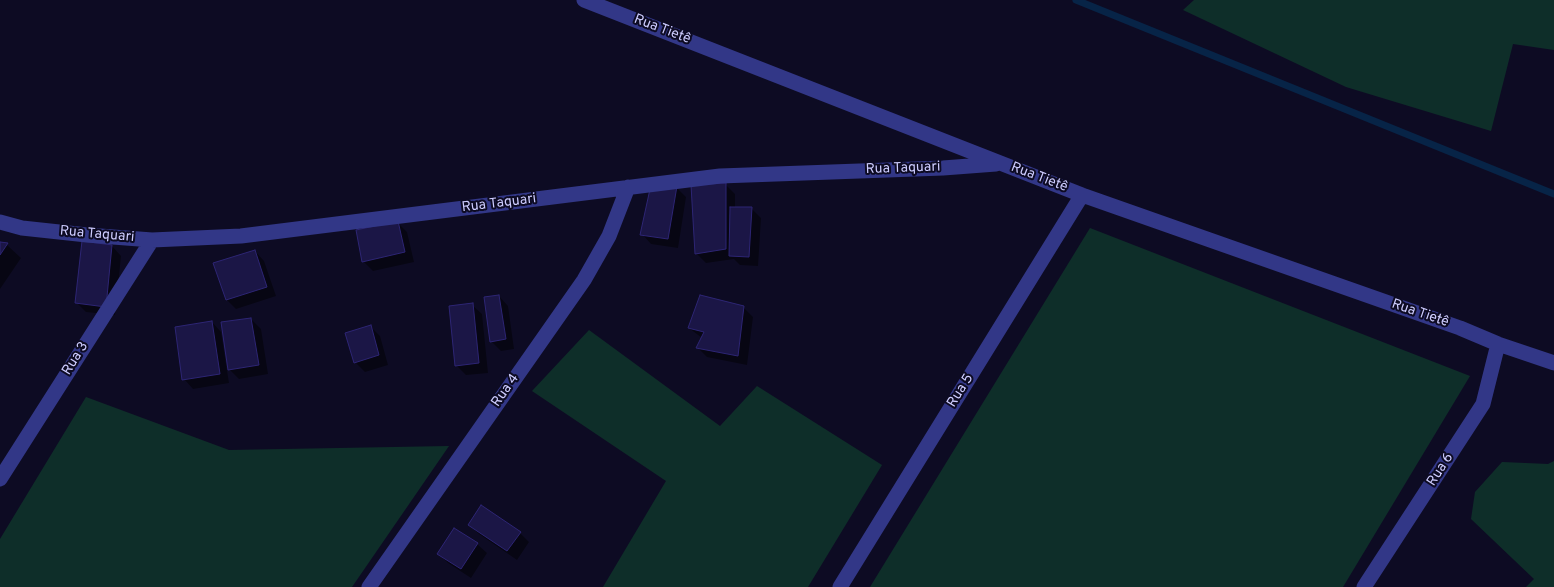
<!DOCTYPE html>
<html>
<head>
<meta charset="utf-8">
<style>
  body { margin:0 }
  canvas { display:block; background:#0d0b23 }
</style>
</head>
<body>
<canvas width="1554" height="587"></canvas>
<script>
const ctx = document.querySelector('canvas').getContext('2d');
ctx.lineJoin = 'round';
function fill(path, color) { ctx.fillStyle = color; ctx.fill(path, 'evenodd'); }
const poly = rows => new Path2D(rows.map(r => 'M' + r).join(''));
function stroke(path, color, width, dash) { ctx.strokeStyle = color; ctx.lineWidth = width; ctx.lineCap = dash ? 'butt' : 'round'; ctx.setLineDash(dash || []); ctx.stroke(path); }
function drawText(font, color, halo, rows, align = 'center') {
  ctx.font = font + ' Overpass,sans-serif'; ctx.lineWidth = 4; ctx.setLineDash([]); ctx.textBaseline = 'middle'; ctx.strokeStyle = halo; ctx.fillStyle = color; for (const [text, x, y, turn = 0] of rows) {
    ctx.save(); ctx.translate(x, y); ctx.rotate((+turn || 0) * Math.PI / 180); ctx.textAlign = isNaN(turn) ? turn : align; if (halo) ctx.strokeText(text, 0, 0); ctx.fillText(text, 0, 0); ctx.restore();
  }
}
fill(poly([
  [1194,0,1554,0,1554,50,1513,44,1491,131,1346,87,1183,10],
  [1090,228,1470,376,1343,587,870,587],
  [589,330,720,426,757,386,882,465,808,587,603,587,666,481,532,391],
  [86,397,229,450,449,446,352,587,0,587,0,539],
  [1554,461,1554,587,1526,587,1534,579,1471,519,1475,492,1502,462,1548,464]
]), '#0e2e29');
fill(poly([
  [725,184,735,194,735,208,752,209,761,218,758,266,740,265,734,259,706,263,696,253],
  [676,187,686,197,678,248,651,244,642,234],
  [398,223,407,232,414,262,373,271,363,261],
  [0,243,7,245,21,258,0,289],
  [112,246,121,256,115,315,86,312,77,303],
  [255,251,264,261,276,296,236,309,227,300],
  [499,296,508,306,514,349,501,351,491,341],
  [472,305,482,314,488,373,466,375,457,366],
  [743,307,753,317,747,365,707,357,697,347,702,338,689,328],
  [251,319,261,329,268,374,239,379,229,369],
  [212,322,221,332,229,383,193,389,184,379],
  [370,326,380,336,388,365,365,372,355,362],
  [469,525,520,533,529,542,517,560,479,534],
  [477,544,487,553,471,578,448,563,439,554]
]), '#0007');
stroke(poly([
  [1076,0,1554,194]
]), '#072447', 7);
const building = poly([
  [726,183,726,249,695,254,691,185,726,183],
  [677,186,668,239,640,235,650,189,677,186],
  [730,207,752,207,749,257,729,256,730,207],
  [398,221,405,252,362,262,356,230,398,221],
  [82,241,112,245,106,307,75,303,82,241],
  [0,242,8,243,0,255,0,242],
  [255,250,267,287,226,300,213,263,255,250],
  [499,295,506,339,490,342,484,297,499,295],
  [700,295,744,306,738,356,696,348,704,332,688,328,700,295],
  [473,303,479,363,455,366,449,306,473,303],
  [251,318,259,365,228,370,221,322,251,318],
  [212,321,220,374,182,380,175,327,212,321],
  [371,325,379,355,354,363,345,333,371,325],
  [481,505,521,532,507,551,468,525,481,505],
  [454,528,478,543,461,569,437,554,454,528]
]);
fill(building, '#1b1646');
stroke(building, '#2d2574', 1);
stroke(poly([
  [584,0,1082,195,1460,328,1498,344,1554,363],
  [0,222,22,228,87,235,152,240,241,236,720,176,943,168,996,164],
  [0,479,152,240],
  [369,587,584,280,609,236,628,187],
  [840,587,1082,195],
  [1364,587,1483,404,1498,344]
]), '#323787', 15);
drawText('14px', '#cecdff', '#0d0b23', [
  ["Rua Tietê",662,30,21],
  ["Rua Taquari",903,169,-2],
  ["Rua Tietê",1039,178,21],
  ["Rua Taquari",499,204,-7],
  ["Rua Taquari",97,235,5],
  ["Rua Tietê",1420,314,19],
  ["Rua 3",76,359,-58],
  ["Rua 4",506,391,-55],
  ["Rua 5",961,391,-58],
  ["Rua 6",1441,470,-57]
]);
</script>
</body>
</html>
